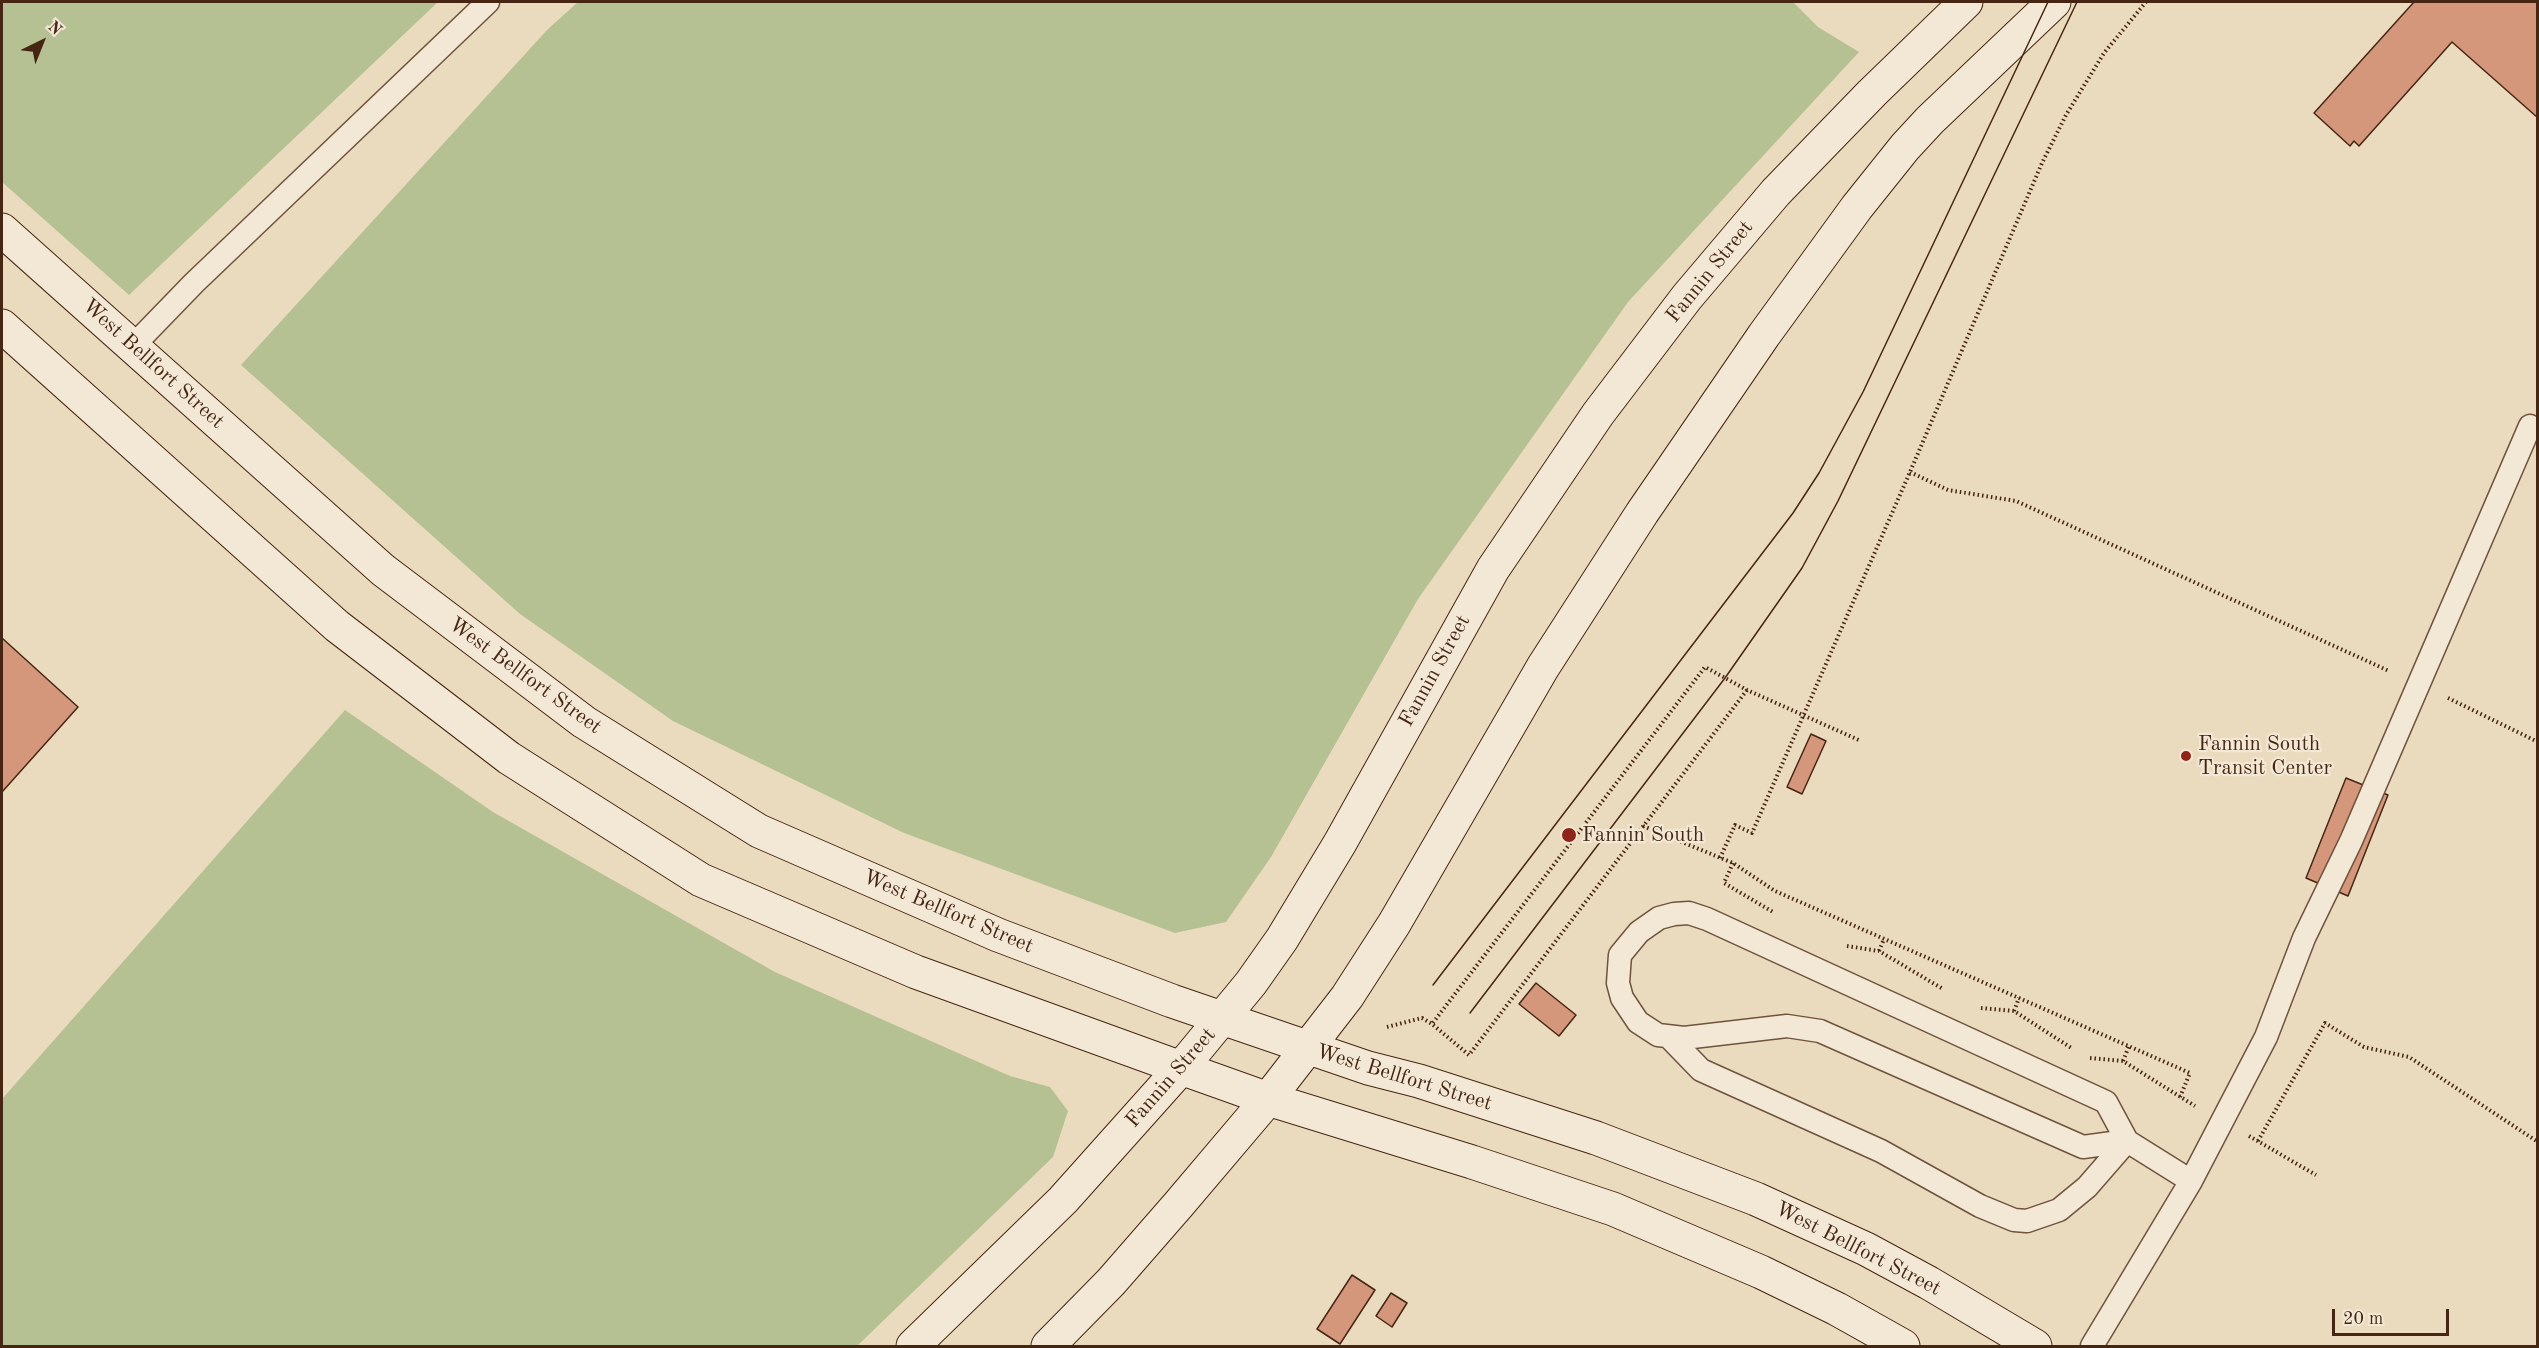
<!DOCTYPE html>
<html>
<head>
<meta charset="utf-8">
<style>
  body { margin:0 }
  #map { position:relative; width:2539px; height:1348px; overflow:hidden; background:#ebdbbe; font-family:"Old Standard TT",serif }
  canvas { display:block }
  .frame { position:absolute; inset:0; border:3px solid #462613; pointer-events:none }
  .north { position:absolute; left:12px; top:12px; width:60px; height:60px; -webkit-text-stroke:4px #f2e8d5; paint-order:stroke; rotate:43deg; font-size:16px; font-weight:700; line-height:24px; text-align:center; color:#462613 }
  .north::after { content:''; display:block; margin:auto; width:21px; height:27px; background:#462613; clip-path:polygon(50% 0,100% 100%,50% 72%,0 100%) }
  .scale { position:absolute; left:2332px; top:1309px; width:117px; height:27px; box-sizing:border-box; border:3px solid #462613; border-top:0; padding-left:8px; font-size:18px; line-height:21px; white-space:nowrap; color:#462613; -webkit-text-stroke:4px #f2e8d5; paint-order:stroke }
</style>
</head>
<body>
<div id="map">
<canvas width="2539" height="1348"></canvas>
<div class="frame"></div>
<div class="north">N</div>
<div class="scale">20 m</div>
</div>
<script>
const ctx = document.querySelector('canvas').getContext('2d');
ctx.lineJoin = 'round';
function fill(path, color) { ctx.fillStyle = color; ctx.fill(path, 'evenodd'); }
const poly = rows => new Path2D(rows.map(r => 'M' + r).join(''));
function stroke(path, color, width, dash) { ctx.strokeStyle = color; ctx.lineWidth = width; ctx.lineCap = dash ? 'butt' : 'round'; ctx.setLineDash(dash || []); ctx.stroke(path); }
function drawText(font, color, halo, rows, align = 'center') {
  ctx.font = font + ' "Old Standard TT",serif'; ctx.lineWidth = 4.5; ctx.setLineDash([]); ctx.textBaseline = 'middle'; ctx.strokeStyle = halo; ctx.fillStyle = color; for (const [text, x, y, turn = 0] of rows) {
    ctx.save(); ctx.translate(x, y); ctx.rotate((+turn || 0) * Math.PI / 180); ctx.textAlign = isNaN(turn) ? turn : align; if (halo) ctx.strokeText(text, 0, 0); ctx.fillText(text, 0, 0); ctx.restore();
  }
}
fill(poly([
  [2,2,438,2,129,295,2,182],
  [578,2,1793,2,1818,27,1859,52,1628,302,1418,599,1271,857,1226,922,1175,933,904,833,673,721,520,614,241,365,548,29],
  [345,710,493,812,775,972,1010,1076,1050,1087,1068,1111,1053,1157,857,1346,2,1346,2,1099]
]), '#b5c193');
const building = poly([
  [2414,2,2538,2,2538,118,2452,42,2359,146,2354,141,2350,146,2314,113,2414,2],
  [2,638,78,707,2,792,2,638],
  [1811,734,1826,741,1802,794,1787,787,1811,734],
  [2346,778,2388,795,2348,896,2306,878,2346,778],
  [1536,983,1576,1015,1559,1036,1519,1004,1536,983],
  [1352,1275,1375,1290,1340,1344,1317,1329,1352,1275],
  [1391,1293,1407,1303,1392,1327,1376,1316,1391,1293]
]);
fill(building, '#d5977b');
stroke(building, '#462613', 1.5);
const service = poly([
  [133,346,194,283,488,2],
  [1669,1037,1701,1070,1881,1151,1980,1206,2014,1220,2027,1221,2059,1210,2087,1187,2127,1141],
  [2127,1141,2083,1147,1820,1031,1787,1026,1684,1038,1658,1035,1638,1022,1622,998,1618,983,1620,955,1639,932,1659,918,1674,914,1689,913,1707,919,2106,1102,2127,1141,2191,1181],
  [2092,1346,2191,1181,2266,1037,2304,938,2351,841,2530,426]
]);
const secondary = poly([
  [2,230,383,570,584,722,759,831,998,935,1172,1001,1368,1068,1419,1081,1596,1138,1756,1199,1866,1249,1929,1283,2035,1346],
  [2,326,337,626,509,758,701,880,916,972,1181,1068,1268,1099,1472,1162,1613,1209,1761,1272,1837,1309,1903,1346],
  [913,1346,1063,1200,1181,1068,1251,983,1282,939,1340,843,1493,569,1598,414,1687,297,1776,192,1872,93,1966,2],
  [1048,1346,1111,1282,1179,1204,1268,1099,1347,997,1394,924,1543,667,1642,513,1764,335,1857,207,1905,147,1930,120,2054,2]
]);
stroke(service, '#6f533e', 25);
stroke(secondary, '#462613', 35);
stroke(poly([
  [1910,472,1948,490,2016,501,2389,671],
  [1747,690,1469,1055,1432,1024,1705,667,1747,690,1861,741],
  [2448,698,2538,742],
  [1643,826,1733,863,1775,891,2190,1073,2180,1097],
  [1720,858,1735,825,1752,833,1910,472,2042,163,2066,115,2104,53,2146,2],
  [1733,863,1724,883,1773,912],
  [1847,946,1879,951,1943,989],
  [1879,951,1884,939],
  [1981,1008,2014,1011,2073,1049],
  [2014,1011,2019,998],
  [1387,1027,1422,1018,1432,1024],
  [2090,1058,2123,1061,2195,1106],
  [2123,1061,2129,1046],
  [2249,1136,2316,1175],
  [2258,1141,2325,1023,2364,1047,2409,1057,2538,1142]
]), '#462613', 4, [1.5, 3]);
stroke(service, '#f2e8d5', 22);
stroke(secondary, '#f2e8d5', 33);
stroke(poly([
  [1433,985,1793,513,1819,473,1863,392,2048,2],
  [1470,1013,1725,678,1802,568,1838,501,2077,2]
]), '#462613', 1.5);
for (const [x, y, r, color] of [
  [2186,756,6,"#8f2418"],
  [1569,835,8,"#8f2418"]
]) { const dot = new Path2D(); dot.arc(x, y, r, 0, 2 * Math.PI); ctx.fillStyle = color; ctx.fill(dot); stroke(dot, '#f2e8d5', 2); }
drawText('21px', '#462613', '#f2e8d5', [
  ["Fannin Street",1710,272,-51],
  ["West Bellfort Street",153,364,42],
  ["Fannin Street",1435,671,-61],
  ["West Bellfort Street",525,676,36],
  ["West Bellfort Street",948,912,23],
  ["Fannin Street",1171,1078,-49],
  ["West Bellfort Street",1404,1078,17],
  ["West Bellfort Street",1858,1249,27]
]);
drawText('21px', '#462613', '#f2e8d5', [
  ["Fannin South",2198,744],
  ["Transit Center",2198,768],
  ["Fannin South",1582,835]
], 'left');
</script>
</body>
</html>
